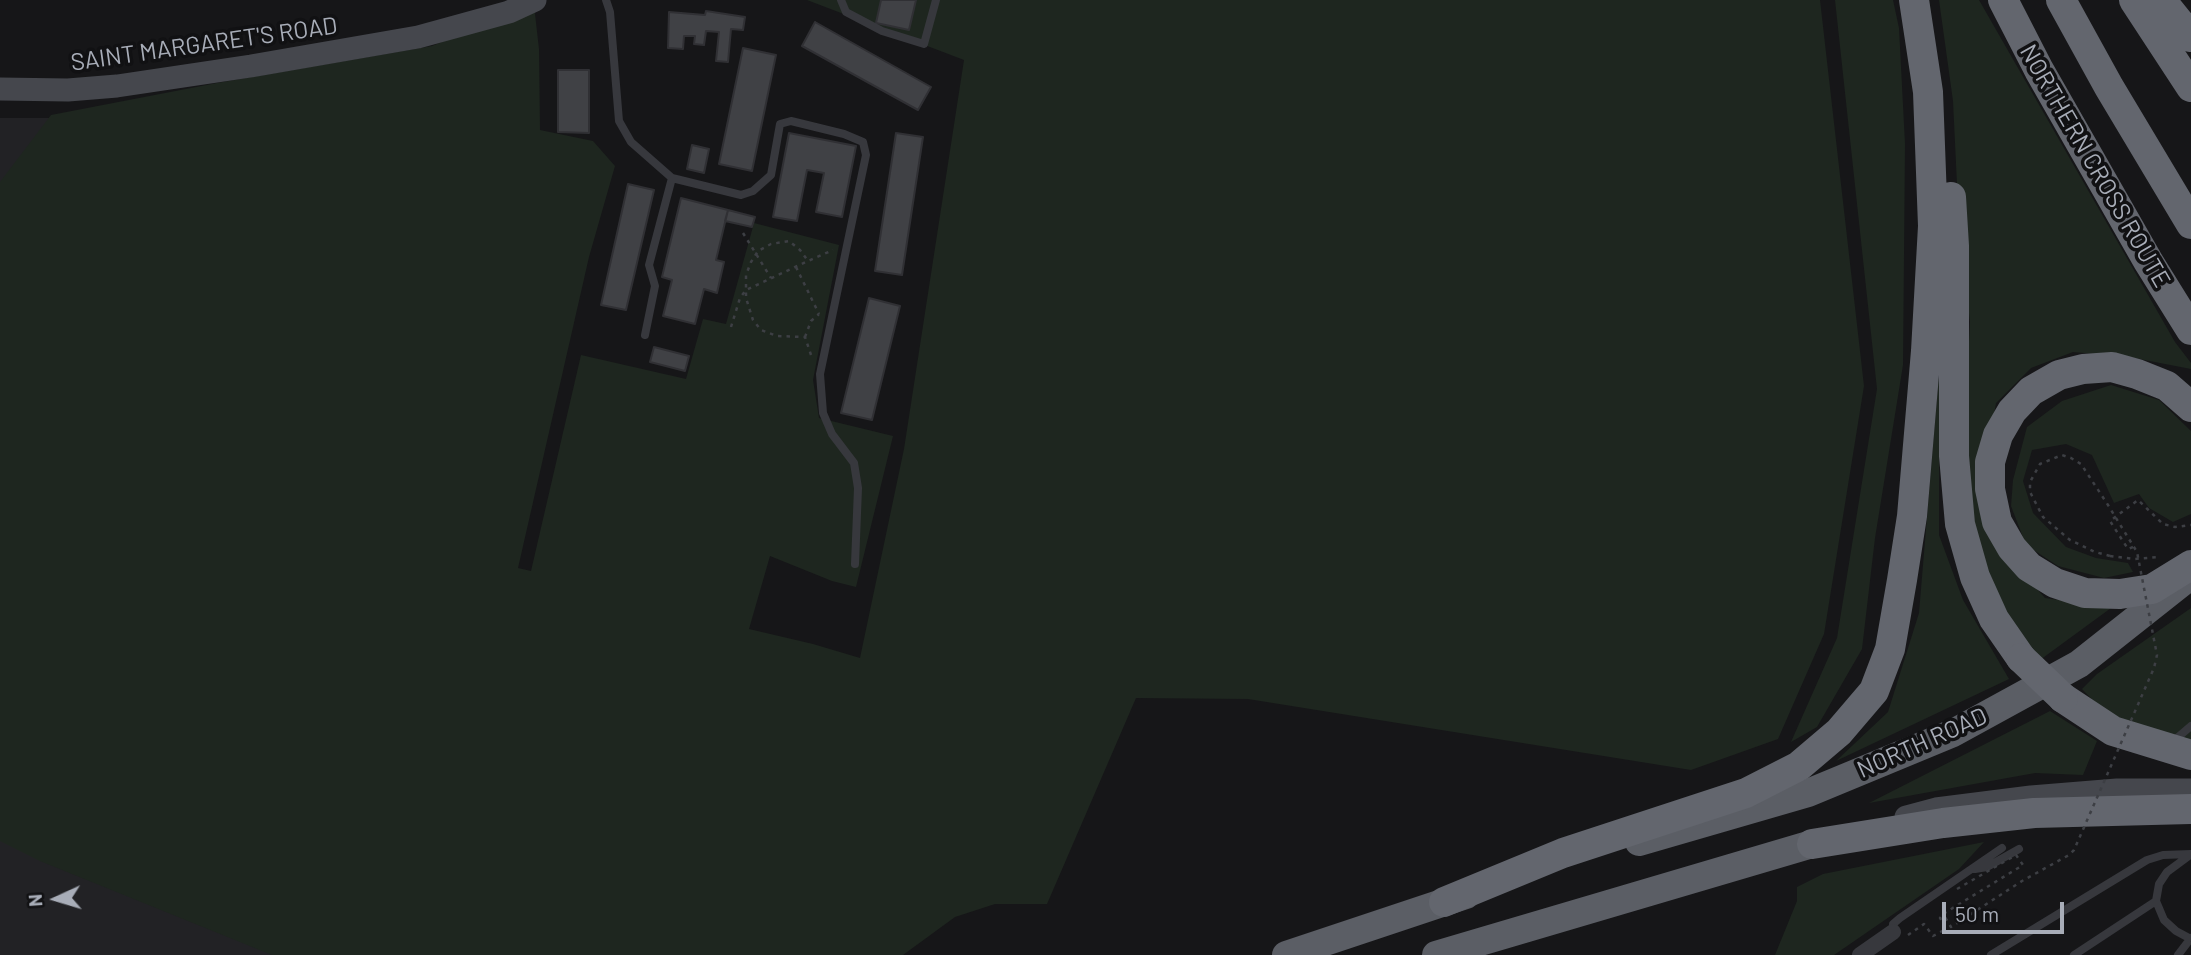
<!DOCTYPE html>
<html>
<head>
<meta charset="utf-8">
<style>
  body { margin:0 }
  #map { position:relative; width:2191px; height:955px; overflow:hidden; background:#161618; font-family:Barlow,sans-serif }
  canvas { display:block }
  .north { position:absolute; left:21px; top:864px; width:70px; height:70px; -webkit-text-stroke:5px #111113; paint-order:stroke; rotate:266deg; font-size:19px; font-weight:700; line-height:28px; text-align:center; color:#a8adb8 }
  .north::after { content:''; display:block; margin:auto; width:24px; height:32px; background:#a8adb8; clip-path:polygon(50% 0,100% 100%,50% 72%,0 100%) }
  .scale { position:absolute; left:1942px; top:902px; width:122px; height:32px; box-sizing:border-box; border:4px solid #a8adb8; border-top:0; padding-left:9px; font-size:21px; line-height:24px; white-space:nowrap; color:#a8adb8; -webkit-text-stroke:5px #111113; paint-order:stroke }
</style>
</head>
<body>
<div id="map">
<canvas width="2191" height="955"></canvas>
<div class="north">N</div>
<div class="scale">50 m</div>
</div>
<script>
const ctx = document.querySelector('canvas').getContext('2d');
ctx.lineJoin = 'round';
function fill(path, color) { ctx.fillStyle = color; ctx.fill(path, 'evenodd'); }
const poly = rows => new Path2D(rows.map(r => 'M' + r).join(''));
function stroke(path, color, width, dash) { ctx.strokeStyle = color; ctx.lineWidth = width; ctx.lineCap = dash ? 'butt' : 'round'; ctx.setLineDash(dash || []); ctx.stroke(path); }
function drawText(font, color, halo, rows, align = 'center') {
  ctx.font = font + ' Barlow,sans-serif'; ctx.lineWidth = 7; ctx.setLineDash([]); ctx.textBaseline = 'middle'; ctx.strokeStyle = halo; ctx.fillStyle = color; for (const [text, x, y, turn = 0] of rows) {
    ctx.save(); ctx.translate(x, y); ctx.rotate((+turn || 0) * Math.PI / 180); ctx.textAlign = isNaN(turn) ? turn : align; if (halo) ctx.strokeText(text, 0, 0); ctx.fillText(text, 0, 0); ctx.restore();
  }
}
fill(poly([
  [0,118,64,118,0,206],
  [0,834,277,955,0,955]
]), '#222225');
fill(poly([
  [807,0,1820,0,1864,386,1824,634,1778,739,1691,770,1248,699,1136,698,1047,904,995,904,955,917,903,955,272,955,40,861,0,841,0,182,51,115,217,83,432,46,534,5,539,49,540,130,593,141,615,166,589,257,518,568,531,571,581,355,686,379,703,319,726,324,754,223,839,245,813,380,819,418,893,436,856,587,832,581,770,556,749,629,813,644,860,658,904,449,964,60],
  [1835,0,1893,0,1899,28,1905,144,1903,365,1875,538,1862,649,1817,727,1791,742,1837,638,1877,389],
  [1939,0,1979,0,2175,342,2191,363,2191,369,2129,357,2073,352,2031,368,1996,403,1983,478,1992,539,2045,598,2111,608,2040,660,2005,620,1961,496,1970,322,1959,226,1953,101],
  [1939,373,1939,535,1963,600,2009,679,1836,761,1888,712,1919,613],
  [2111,385,2159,400,2191,431,2191,514,2173,522,2149,508,2139,494,2114,503,2092,455,2066,444,2032,450,2023,481,2033,513,2066,547,2096,558,2128,563,2133,572,2104,578,2058,566,2026,545,2011,506,2013,480,2027,427,2062,401],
  [2191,608,2191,744,2107,715,2082,689,2097,674],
  [2050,711,2097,741,2083,775,2035,773,1869,803],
  [1984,842,1959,869,1834,955,1775,955,1797,901,1797,887,1823,874]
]), '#1e261f');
const building = poly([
  [881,0,916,0,909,30,876,23,881,0],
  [706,11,745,17,743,30,731,29,728,62,716,61,719,32,706,31,704,45,694,44,695,36,684,36,683,49,668,48,669,12,705,15,706,11],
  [815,22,931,87,918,110,802,46,815,22],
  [743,48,776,55,752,171,719,164,743,48],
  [558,70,589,70,589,133,558,132,558,70],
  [789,133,856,146,842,217,816,212,824,173,807,170,797,221,773,217,789,133],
  [896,133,923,137,902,275,875,271,896,133],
  [692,145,709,149,704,173,687,169,692,145],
  [628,184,654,190,626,310,601,305,628,184],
  [681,198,728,210,716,260,724,262,717,293,704,289,695,324,663,316,672,280,662,277,681,198],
  [728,210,755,217,752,227,725,221,728,210],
  [869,298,900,306,872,420,841,413,869,298],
  [654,347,689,356,685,371,650,362,654,347]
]);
fill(building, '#404145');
stroke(building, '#303034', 2);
stroke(poly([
  [743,233,771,278],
  [796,267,819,314],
  [731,327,740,298,746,290,808,261],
  [805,337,811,321,819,314],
  [811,355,805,337,777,336,761,330,753,320,746,298,746,275,751,262,758,251,771,244,789,241,800,250,808,261,833,250],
  [2133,547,2128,549,2110,521,2138,500,2163,524,2175,527,2191,525],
  [2110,556,2134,559,2159,557],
  [1908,935,1924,924,1933,936,1946,929,1940,918,1943,914]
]), '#3d3f44', 2.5, [3.5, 5]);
stroke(poly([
  [606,0,610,12,619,121,631,142,672,178,741,195,753,191,771,175,780,124,791,121,844,134,863,142,866,155,820,374,823,413,832,434,854,463,858,488,855,564],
  [841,0,846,12,882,31,924,44,936,0],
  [645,335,655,286,649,265,672,178],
  [2177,738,2191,726],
  [1975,869,1987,867,2019,849],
  [1893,932,1893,924,1900,918,2002,848],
  [2189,938,2176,931,2164,920,2156,901,2159,884,2167,872,2190,855],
  [1991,955,2147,860,2163,855,2191,854],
  [2074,955,2156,901],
  [2178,955,2191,938]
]), '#37383d', 8);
stroke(poly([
  [1860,955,1893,932]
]), '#37383d', 16);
stroke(poly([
  [0,89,68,90,117,86,251,66,418,37,509,12,535,0],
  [1906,817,1936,809,2031,797,2117,790,2191,790]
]), '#45474d', 23);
stroke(poly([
  [1639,842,1808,793,1953,733,2079,664,2184,581],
  [1286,955,1466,895],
  [1436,955,1812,844]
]), '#5b5e65', 28);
stroke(poly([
  [2003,0,2039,70,2148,261,2191,330],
  [2061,0,2109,87,2191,224],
  [2134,0,2191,87],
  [2161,0,2191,37],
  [1951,197,1954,246,1954,456,1960,524,1975,577,1994,619,2021,658],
  [2191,407,2167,386,2137,374,2112,367,2083,369,2059,375,2031,391,2012,411,1998,435,1990,462,1990,489,1997,522,2012,548,2029,567,2055,583,2085,593,2120,594,2152,589,2191,565],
  [2063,698,2113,731,2191,755],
  [1812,844,1943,823,2034,813,2191,809],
  [1444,902,1563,853,1746,793,1799,766,1839,732,1874,691,1890,649,1902,580,1912,516,1926,351,1933,226,1928,92,1914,0]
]), '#63666e', 30);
stroke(poly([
  [1957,889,2016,855,2023,865,1943,914,1951,927,2022,881,2069,855,2074,850,2154,668,2157,655,2137,552,2108,505,2081,464,2071,458,2062,455,2040,464,2030,482,2030,492,2043,517,2070,540,2095,552,2110,556]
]), '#3d3f44', 2.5, [3.5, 5]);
stroke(poly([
  [2021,658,2063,698]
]), '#63666e', 30);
drawText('24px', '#a8adb8', '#111113', [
  ["SAINT MARGARET'S ROAD",204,44,-8],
  ["NORTHERN CROSS ROUTE",2095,166,60],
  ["NORTH ROAD",1922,743,-24]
]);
</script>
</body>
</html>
